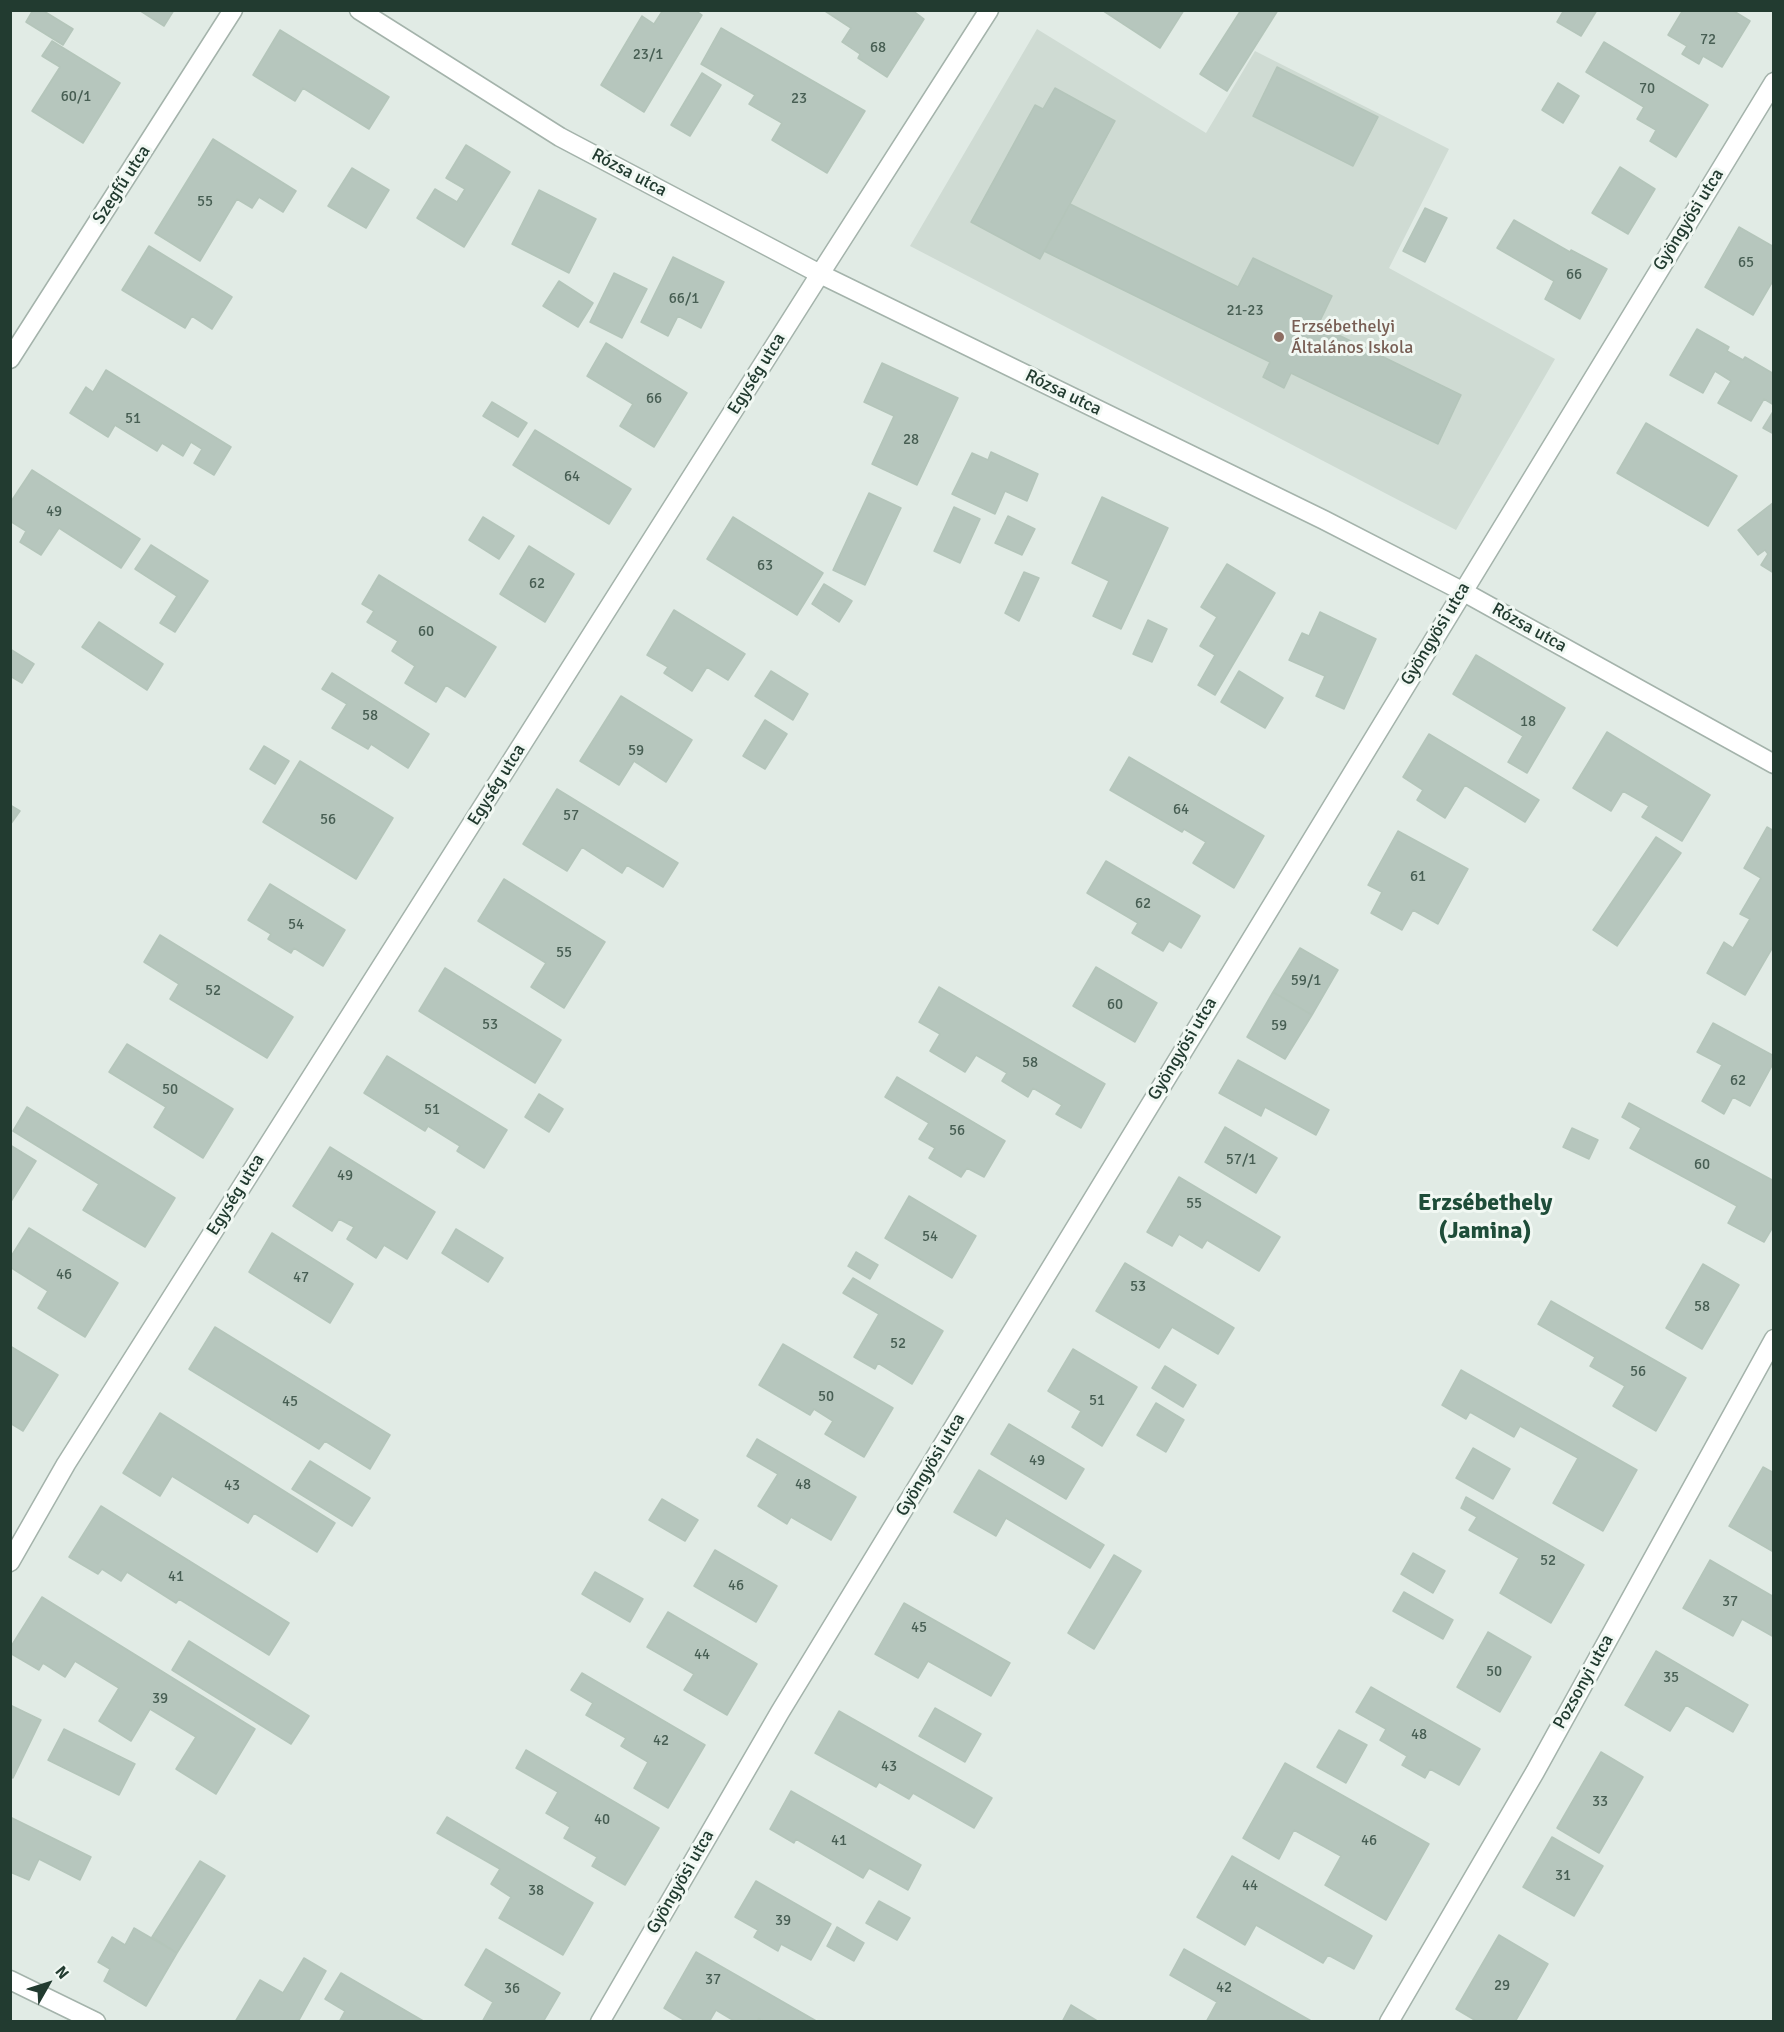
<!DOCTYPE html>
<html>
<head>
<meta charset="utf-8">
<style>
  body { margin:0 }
  #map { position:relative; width:1784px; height:2032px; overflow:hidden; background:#e1ebe5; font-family:Signika,sans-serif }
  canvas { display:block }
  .frame { position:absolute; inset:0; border:12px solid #223b30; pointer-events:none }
  .north { position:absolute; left:18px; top:1954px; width:60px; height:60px; -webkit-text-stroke:4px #f1f8f3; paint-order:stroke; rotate:51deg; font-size:16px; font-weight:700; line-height:24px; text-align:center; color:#223b30 }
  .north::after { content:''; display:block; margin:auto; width:21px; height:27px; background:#223b30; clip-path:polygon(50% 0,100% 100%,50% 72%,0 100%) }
</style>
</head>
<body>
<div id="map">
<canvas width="1784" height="2032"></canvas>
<div class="frame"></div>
<div class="north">N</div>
</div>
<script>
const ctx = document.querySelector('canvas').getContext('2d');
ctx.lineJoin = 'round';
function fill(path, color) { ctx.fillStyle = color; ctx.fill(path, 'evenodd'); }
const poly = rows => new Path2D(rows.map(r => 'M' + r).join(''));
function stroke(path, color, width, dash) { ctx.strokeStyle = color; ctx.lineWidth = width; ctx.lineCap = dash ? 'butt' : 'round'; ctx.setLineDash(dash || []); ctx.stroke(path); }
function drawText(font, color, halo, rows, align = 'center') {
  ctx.font = font + ' Signika,sans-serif'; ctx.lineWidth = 6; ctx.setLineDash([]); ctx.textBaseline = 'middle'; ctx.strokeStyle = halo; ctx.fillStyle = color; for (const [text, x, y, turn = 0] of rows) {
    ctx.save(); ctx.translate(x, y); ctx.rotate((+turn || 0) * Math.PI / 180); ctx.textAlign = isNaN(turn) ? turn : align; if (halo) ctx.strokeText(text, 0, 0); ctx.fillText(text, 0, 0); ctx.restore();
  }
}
fill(poly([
  [1037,29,1206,133,1255,51,1449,149,1389,268,1555,359,1456,530,910,246]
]), '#cfdbd3');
const building = poly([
  [33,10,42,10,73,29,63,45,26,22,33,10],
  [139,10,174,10,164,26,139,10],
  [663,10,695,10,702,15,644,112,601,85,642,16,654,24,663,10],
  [912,10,924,19,887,77,858,58,860,54,842,42,851,28,825,11,912,10],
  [1102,10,1184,10,1160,48,1102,10],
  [1241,10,1278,10,1227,91,1200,74,1241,10],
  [1564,10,1597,10,1581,36,1557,22,1564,10],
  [1683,10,1732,10,1750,21,1722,67,1703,56,1699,64,1682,54,1687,46,1668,35,1683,10],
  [721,28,865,111,827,173,772,140,782,123,749,104,755,95,701,64,721,28],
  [280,30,389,97,369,129,303,88,295,101,253,75,280,30],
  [52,41,120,83,83,143,32,111,60,67,42,56,52,41],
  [1604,42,1708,105,1676,157,1650,141,1656,130,1637,119,1644,107,1586,72,1604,42],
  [1277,67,1378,117,1353,166,1253,116,1277,67],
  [702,73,721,85,690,136,671,125,702,73],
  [1558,83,1579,96,1563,123,1542,110,1558,83],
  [1055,88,1115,121,1040,259,971,222,1035,105,1043,109,1055,88],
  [213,139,296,191,283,212,259,197,252,208,237,199,200,261,155,233,213,139],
  [466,145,510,172,464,247,417,218,435,189,457,202,465,189,446,178,466,145],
  [1620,167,1655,189,1628,234,1592,213,1620,167],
  [352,168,389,190,366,228,328,206,352,168],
  [539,190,596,219,569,273,512,244,539,190],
  [1070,204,1238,287,1253,258,1332,296,1318,325,1461,395,1438,444,1291,373,1284,388,1263,377,1270,362,1044,251,1070,204],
  [1425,208,1447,218,1425,262,1403,251,1425,208],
  [1514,220,1570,252,1571,250,1607,269,1580,319,1545,299,1554,281,1497,248,1514,220],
  [1739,227,1774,247,1774,279,1753,315,1705,287,1739,227],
  [149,246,232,297,212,329,192,316,185,328,122,290,149,246],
  [673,257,724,282,701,328,678,316,668,336,641,322,673,257],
  [614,273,647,289,622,338,590,322,614,273],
  [559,281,593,303,578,327,543,306,559,281],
  [1697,329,1729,347,1727,351,1743,360,1745,357,1774,374,1774,405,1764,399,1751,421,1718,403,1731,381,1715,371,1703,393,1670,375,1697,329],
  [606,343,687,393,654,447,620,426,633,404,587,376,606,343],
  [882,363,958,398,917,485,872,464,894,416,864,402,882,363],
  [106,370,231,447,214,475,194,463,202,449,191,442,183,456,162,443,157,451,115,425,108,437,70,413,86,387,93,392,106,370],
  [492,402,527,423,518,437,483,416,492,402],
  [1774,410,1774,434,1763,428,1774,410],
  [1646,423,1737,476,1708,526,1617,473,1646,423],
  [535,430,631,489,609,524,513,465,535,430],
  [991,452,1038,474,1027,501,1005,491,995,514,952,494,972,453,988,460,991,452],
  [32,470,140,539,121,568,59,528,41,555,20,542,26,531,10,521,10,503,32,470],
  [869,493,901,508,865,585,833,570,869,493],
  [1102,497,1168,528,1121,629,1093,616,1109,581,1072,563,1102,497],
  [1774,502,1774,573,1761,565,1768,554,1765,550,1758,555,1738,530,1774,502],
  [954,507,980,519,960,563,934,551,954,507],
  [1008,516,1035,529,1022,555,995,543,1008,516],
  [483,517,514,536,499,559,469,540,483,517],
  [733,517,823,573,797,615,707,559,733,517],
  [151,545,208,581,175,632,160,623,177,596,135,569,151,545],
  [529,546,574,574,545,622,500,594,529,546],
  [1227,564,1275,593,1215,695,1198,685,1215,655,1200,646,1217,617,1201,607,1227,564],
  [1024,572,1039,578,1019,621,1005,613,1024,572],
  [379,575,496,647,465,697,446,685,436,702,405,683,415,666,392,651,398,641,367,622,374,611,362,604,379,575],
  [824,584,852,601,839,622,812,604,824,584],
  [674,610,745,654,728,680,707,667,692,691,664,673,668,667,647,655,674,610],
  [1320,612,1376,639,1344,709,1316,696,1325,676,1289,660,1302,633,1309,636,1320,612],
  [1148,620,1167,629,1152,662,1133,654,1148,620],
  [99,622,163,664,147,690,82,647,99,622],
  [10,649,34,664,22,683,10,676,10,649],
  [1476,655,1565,708,1527,773,1508,762,1523,736,1453,694,1476,655],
  [771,671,808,694,793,720,755,696,771,671],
  [1239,671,1283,698,1265,728,1221,702,1239,671],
  [332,673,429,734,408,768,371,744,368,749,332,728,347,704,322,689,332,673],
  [621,696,692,740,666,782,634,761,619,785,580,761,621,696],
  [765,720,787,734,765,769,743,756,765,720],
  [1607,732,1710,795,1682,841,1642,817,1649,806,1623,791,1611,811,1573,788,1607,732],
  [1429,734,1539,800,1525,822,1465,785,1445,818,1417,800,1423,790,1403,777,1429,734],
  [264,746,289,761,275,784,250,769,264,746],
  [1129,757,1264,836,1234,888,1193,863,1206,842,1184,829,1182,832,1110,790,1129,757],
  [300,761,393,818,356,879,263,822,300,761],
  [557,789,678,863,663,887,627,865,622,873,582,847,567,871,523,844,557,789],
  [10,805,20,811,10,825,10,805],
  [1767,827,1774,831,1774,945,1745,995,1707,973,1724,942,1733,948,1750,919,1740,914,1761,878,1744,868,1767,827],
  [1398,831,1468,869,1438,924,1413,910,1402,930,1371,913,1382,892,1368,885,1398,831],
  [1656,837,1681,853,1617,946,1593,930,1656,837],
  [1106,861,1200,916,1181,948,1169,941,1163,951,1132,933,1138,923,1087,893,1106,861],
  [504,879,605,942,564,1008,531,987,546,963,478,921,504,879],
  [270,884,345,930,323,966,294,948,291,953,268,939,271,934,248,920,270,884],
  [160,935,293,1017,267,1058,170,999,179,984,144,962,160,935],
  [1300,948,1338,970,1312,1015,1273,992,1300,948],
  [1096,967,1157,1003,1135,1042,1073,1006,1096,967],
  [445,968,561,1040,535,1083,419,1011,445,968],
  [939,987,1105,1084,1081,1128,1056,1114,1062,1105,1033,1088,1028,1097,1002,1081,1007,1073,976,1055,965,1072,930,1051,940,1034,919,1022,939,987],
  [1273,992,1312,1015,1285,1059,1247,1037,1273,992],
  [1713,1023,1774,1056,1774,1062,1750,1106,1733,1097,1724,1114,1702,1101,1722,1065,1697,1052,1713,1023],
  [127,1044,233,1109,203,1158,154,1127,166,1107,109,1072,127,1044],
  [387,1056,507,1130,484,1168,457,1151,460,1146,428,1126,425,1131,364,1093,387,1056],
  [1238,1060,1329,1110,1316,1135,1265,1107,1261,1116,1219,1093,1238,1060],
  [897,1077,1005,1141,984,1177,967,1168,961,1177,929,1158,935,1148,919,1139,929,1123,885,1097,897,1077],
  [539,1094,563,1109,549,1132,525,1117,539,1094],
  [1629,1103,1774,1181,1774,1225,1764,1242,1728,1223,1737,1206,1630,1148,1641,1128,1622,1117,1629,1103],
  [27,1107,175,1198,145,1247,83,1210,99,1184,13,1131,27,1107],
  [1225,1127,1277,1158,1256,1193,1205,1162,1225,1127],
  [1572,1128,1598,1140,1589,1159,1563,1147,1572,1128],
  [10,1145,36,1161,10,1203,10,1145],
  [330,1147,435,1212,407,1259,384,1245,376,1258,347,1239,354,1227,339,1219,332,1231,293,1206,330,1147],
  [1179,1177,1280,1237,1259,1271,1207,1240,1202,1248,1179,1234,1172,1246,1147,1232,1179,1177],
  [909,1196,976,1236,952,1278,885,1238,909,1196],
  [29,1228,118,1283,85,1337,38,1308,48,1291,10,1267,10,1258,29,1228],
  [456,1229,503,1258,488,1282,442,1253,456,1229],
  [272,1233,353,1284,330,1323,249,1272,272,1233],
  [856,1252,878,1265,870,1279,848,1266,856,1252],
  [1125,1263,1234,1328,1218,1354,1172,1327,1159,1348,1096,1311,1125,1263],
  [1703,1264,1739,1285,1702,1349,1666,1328,1703,1264],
  [853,1278,943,1331,912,1384,878,1363,875,1369,854,1357,879,1314,843,1293,853,1278],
  [1551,1301,1686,1378,1656,1431,1613,1406,1625,1386,1590,1366,1595,1357,1538,1324,1551,1301],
  [215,1327,390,1435,370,1469,325,1441,319,1449,189,1369,215,1327],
  [783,1344,893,1408,864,1457,825,1434,833,1421,814,1409,810,1415,759,1385,783,1344],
  [10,1346,58,1375,23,1431,10,1423,10,1346],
  [1073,1349,1137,1387,1102,1446,1072,1427,1081,1411,1048,1391,1073,1349],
  [1165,1366,1196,1385,1183,1407,1152,1388,1165,1366],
  [1461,1370,1637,1470,1603,1531,1553,1503,1578,1458,1520,1426,1514,1437,1470,1412,1466,1419,1442,1405,1461,1370],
  [1156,1403,1184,1420,1166,1452,1137,1435,1156,1403],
  [160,1413,335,1523,317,1552,254,1513,248,1523,172,1476,160,1496,123,1473,160,1413],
  [1009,1424,1084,1469,1066,1499,991,1454,1009,1424],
  [757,1439,856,1497,831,1540,791,1517,787,1524,758,1506,778,1474,747,1456,757,1439],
  [1473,1448,1510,1469,1493,1499,1456,1478,1473,1448],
  [310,1461,370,1498,352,1526,292,1489,310,1461],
  [1763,1467,1774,1473,1772,1551,1729,1526,1763,1467],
  [979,1470,1104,1545,1090,1568,1006,1518,996,1536,954,1512,979,1470],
  [1466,1497,1584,1565,1551,1623,1500,1593,1519,1558,1469,1530,1477,1517,1461,1508,1466,1497],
  [662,1499,698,1520,685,1541,649,1520,662,1499],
  [101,1506,289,1623,269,1655,179,1599,176,1603,127,1572,121,1581,102,1569,98,1574,69,1557,101,1506],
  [715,1550,777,1586,756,1622,694,1586,715,1550],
  [1413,1553,1445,1571,1433,1593,1401,1574,1413,1553],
  [1114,1555,1141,1571,1094,1649,1068,1633,1114,1555],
  [1710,1560,1774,1597,1774,1637,1742,1619,1733,1636,1683,1608,1710,1560],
  [595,1572,643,1599,630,1622,582,1594,595,1572],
  [1404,1592,1453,1620,1443,1639,1393,1611,1404,1592],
  [42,1597,255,1729,216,1794,176,1769,196,1737,150,1709,131,1741,99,1721,119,1688,75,1661,65,1677,43,1663,39,1670,10,1653,10,1648,42,1597],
  [904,1603,1010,1663,991,1696,928,1661,918,1678,875,1654,904,1603],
  [668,1612,757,1664,727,1715,684,1690,694,1674,647,1647,668,1612],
  [1488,1632,1531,1657,1500,1712,1457,1687,1488,1632],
  [189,1641,309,1716,291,1744,172,1670,189,1641],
  [1656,1651,1748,1705,1733,1732,1686,1705,1670,1731,1625,1705,1656,1651],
  [582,1673,705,1745,668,1808,634,1788,648,1762,621,1746,626,1738,586,1715,593,1703,571,1690,582,1673],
  [1371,1687,1480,1749,1459,1785,1430,1769,1425,1778,1402,1765,1407,1756,1380,1740,1386,1729,1356,1712,1371,1687],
  [10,1705,41,1720,13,1778,10,1777,10,1705],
  [935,1708,981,1734,965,1762,919,1736,935,1708],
  [839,1711,992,1798,974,1828,913,1793,909,1799,879,1782,876,1787,815,1753,839,1711],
  [64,1729,135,1764,119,1795,48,1760,64,1729],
  [1339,1730,1367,1745,1346,1783,1317,1767,1339,1730],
  [526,1750,659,1828,625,1885,592,1866,597,1857,564,1838,570,1827,546,1813,558,1792,516,1768,526,1750],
  [1601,1752,1643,1777,1599,1853,1557,1828,1601,1752],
  [1285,1763,1429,1844,1386,1920,1325,1885,1341,1856,1294,1830,1279,1859,1243,1838,1285,1763],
  [791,1791,921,1865,908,1890,869,1868,863,1878,796,1839,794,1843,770,1829,791,1791],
  [10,1817,91,1857,80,1880,39,1859,29,1880,10,1872,10,1817],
  [447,1817,593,1903,563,1955,499,1918,511,1897,491,1884,500,1869,437,1833,447,1817],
  [1552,1837,1603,1866,1574,1916,1523,1887,1552,1837],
  [1232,1856,1372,1936,1354,1969,1328,1955,1323,1963,1256,1925,1245,1945,1197,1917,1232,1856],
  [200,1861,225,1876,177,1953,152,1937,200,1861],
  [756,1881,831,1924,811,1960,781,1944,778,1951,754,1937,758,1930,735,1917,756,1881],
  [879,1901,910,1918,897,1940,866,1923,879,1901],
  [837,1927,864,1943,854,1961,827,1946,837,1927],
  [134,1928,177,1953,146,2006,104,1981,110,1969,98,1962,112,1937,125,1945,134,1928],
  [1499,1935,1548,1964,1515,2022,1478,2022,1456,2009,1499,1935],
  [486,1949,560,1993,543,2022,482,2022,493,2002,465,1985,486,1949],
  [1184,1949,1313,2022,1206,2022,1217,2002,1170,1975,1184,1949],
  [696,1952,818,2022,764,2022,759,2018,757,2022,736,2022,716,2010,709,2022,687,2022,664,2008,696,1952],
  [304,1958,326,1971,298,2022,235,2022,260,1980,283,1993,304,1958],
  [341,1973,425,2022,339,2022,345,2011,325,1999,341,1973],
  [1071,2005,1099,2022,1062,2022,1071,2005]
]);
fill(building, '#b6c6bd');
stroke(building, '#b4c5ba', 1.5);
const street = poly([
  [359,10,560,137,820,274,1324,520,1462,591,1774,764],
  [10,359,233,10],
  [10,1562,66,1464,820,274,989,10],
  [10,1980,96,2022],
  [600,2022,780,1712,1774,82],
  [1389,2022,1535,1772,1774,1339]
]);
stroke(street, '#a4b3ab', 21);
stroke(street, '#fff', 18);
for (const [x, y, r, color] of [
  [1279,337,6,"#8d6e63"]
]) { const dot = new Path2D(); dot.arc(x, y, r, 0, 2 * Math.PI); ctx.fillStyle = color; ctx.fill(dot); stroke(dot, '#f1f8f3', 2); }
drawText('15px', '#475e53', null, [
  ["72",1708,40],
  ["68",878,48],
  ["23/1",648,55],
  ["70",1647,89],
  ["60/1",76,97],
  ["23",799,99],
  ["55",205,202],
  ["65",1746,263],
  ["66",1574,275],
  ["66/1",684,299],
  ["21-23",1245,311],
  ["66",654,399],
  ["51",133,419],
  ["28",911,440],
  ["64",572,477],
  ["49",54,512],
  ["63",765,566],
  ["62",537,584],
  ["60",426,632],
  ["58",370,716],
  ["18",1528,722],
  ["59",636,751],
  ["64",1181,810],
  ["57",571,816],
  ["56",328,820],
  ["61",1418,877],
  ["62",1143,904],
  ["54",296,925],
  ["55",564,953],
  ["59/1",1306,981],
  ["52",213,991],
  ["60",1115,1005],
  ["53",490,1025],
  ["59",1279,1026],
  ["58",1030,1063],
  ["62",1738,1081],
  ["50",170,1090],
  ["51",432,1110],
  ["56",957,1131],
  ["57/1",1241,1160],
  ["60",1702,1165],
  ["49",345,1176],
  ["55",1194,1204],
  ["54",930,1237],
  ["46",64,1275],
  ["47",301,1278],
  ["53",1138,1287],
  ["58",1702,1307],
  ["52",898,1344],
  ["56",1638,1372],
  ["50",826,1397],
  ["51",1097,1401],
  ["45",290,1402],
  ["49",1037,1461],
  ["48",803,1485],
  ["43",232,1486],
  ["52",1548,1561],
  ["41",176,1577],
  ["46",736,1586],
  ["37",1730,1602],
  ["45",919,1628],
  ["44",702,1655],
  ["50",1494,1672],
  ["35",1671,1678],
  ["39",160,1699],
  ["48",1419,1735],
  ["42",661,1741],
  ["43",889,1767],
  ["33",1600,1802],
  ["40",602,1820],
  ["41",839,1841],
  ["46",1369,1841],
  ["31",1563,1876],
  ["44",1250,1886],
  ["38",536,1891],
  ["39",783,1921],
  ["37",713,1980],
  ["29",1502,1986],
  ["42",1224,1988],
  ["36",512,1989]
]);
drawText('18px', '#223b30', '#f1f8f3', [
  ["Rózsa utca",629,173,28],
  ["Szegfű utca",122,185,-57],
  ["Gyöngyösi utca",1689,220,-58],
  ["Egység utca",757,374,-58],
  ["Rózsa utca",1063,393,26],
  ["Rózsa utca",1529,628,29],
  ["Gyöngyösi utca",1436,634,-59],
  ["Egység utca",497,785,-58],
  ["Gyöngyösi utca",1183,1049,-59],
  ["Egység utca",236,1195,-58],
  ["Gyöngyösi utca",931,1465,-59],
  ["Pozsonyi utca",1584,1682,-61],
  ["Gyöngyösi utca",681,1882,-60]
]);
drawText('18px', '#785e54', '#f1f8f3', [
  ["Erzsébethelyi",1291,327],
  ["Általános Iskola",1291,348]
], 'left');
drawText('bold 24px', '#1e4d39', '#f1f8f3', [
  ["Erzsébethely",1485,1204],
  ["(Jamina)",1485,1232]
]);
</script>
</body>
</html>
